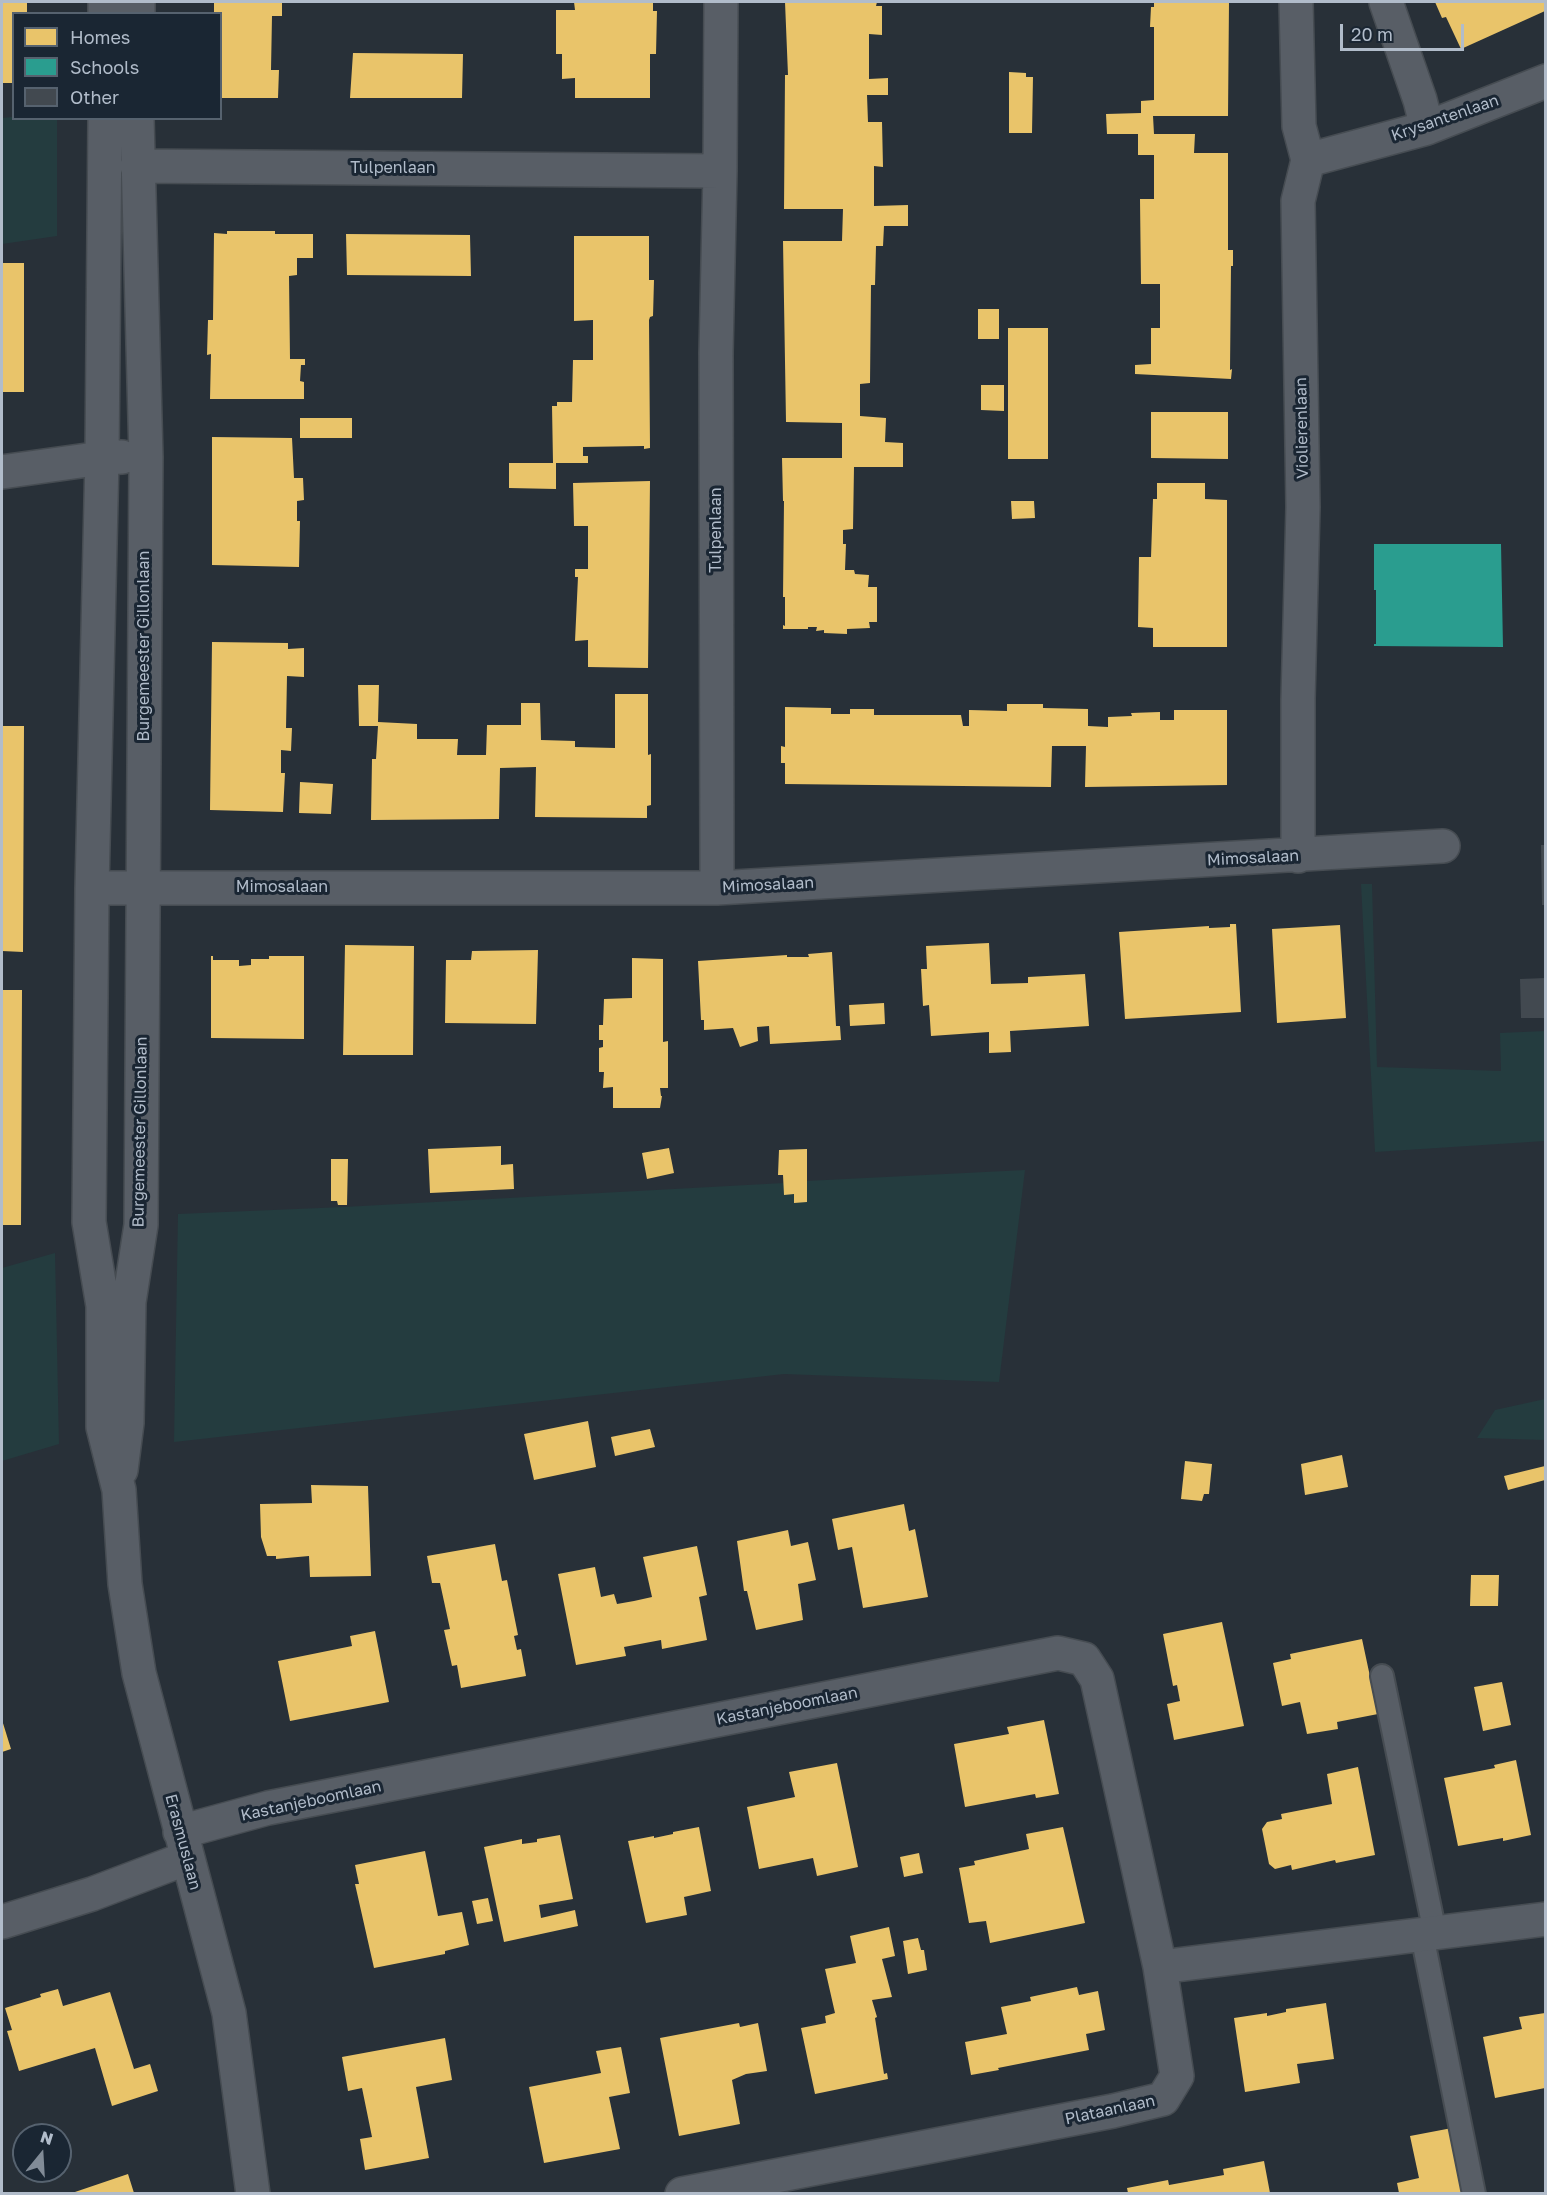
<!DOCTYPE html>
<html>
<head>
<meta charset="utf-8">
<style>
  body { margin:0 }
  #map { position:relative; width:1547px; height:2195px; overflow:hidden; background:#283038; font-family:"Golos Text",sans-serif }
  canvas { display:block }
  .frame { position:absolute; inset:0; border:3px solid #b1bcca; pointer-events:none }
  .legend { position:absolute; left:12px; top:12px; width:210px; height:108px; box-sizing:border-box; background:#1a2633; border:2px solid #56626f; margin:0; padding:8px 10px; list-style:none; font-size:18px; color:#b1bcca }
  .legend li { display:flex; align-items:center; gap:12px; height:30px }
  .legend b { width:30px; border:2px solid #56626f }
  .north { position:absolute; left:12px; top:2123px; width:60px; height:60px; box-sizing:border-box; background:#1a2633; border:2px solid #56626f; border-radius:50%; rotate:18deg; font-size:16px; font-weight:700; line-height:24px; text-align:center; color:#b1bcca }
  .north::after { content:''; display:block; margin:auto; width:21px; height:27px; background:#818b97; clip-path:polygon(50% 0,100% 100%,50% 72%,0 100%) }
  .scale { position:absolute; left:1340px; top:24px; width:124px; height:27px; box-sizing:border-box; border:3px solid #b1bcca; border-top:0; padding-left:8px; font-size:18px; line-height:21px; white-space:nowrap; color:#b1bcca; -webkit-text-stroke:4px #1a2633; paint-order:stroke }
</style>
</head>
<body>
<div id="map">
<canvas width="1547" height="2195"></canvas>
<div class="frame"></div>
<ul class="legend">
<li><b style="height:16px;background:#e9c46a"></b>Homes</li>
<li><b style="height:16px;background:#2a9d8f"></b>Schools</li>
<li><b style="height:16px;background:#424950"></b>Other</li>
</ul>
<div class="north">N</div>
<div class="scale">20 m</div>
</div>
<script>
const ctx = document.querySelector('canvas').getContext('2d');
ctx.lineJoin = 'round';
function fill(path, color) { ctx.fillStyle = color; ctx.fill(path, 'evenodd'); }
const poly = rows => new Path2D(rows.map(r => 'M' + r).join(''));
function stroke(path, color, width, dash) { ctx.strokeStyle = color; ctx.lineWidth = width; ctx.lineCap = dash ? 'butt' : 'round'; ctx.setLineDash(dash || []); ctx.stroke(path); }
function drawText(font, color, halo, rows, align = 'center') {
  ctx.font = font + ' "Golos Text",sans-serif'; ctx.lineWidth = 6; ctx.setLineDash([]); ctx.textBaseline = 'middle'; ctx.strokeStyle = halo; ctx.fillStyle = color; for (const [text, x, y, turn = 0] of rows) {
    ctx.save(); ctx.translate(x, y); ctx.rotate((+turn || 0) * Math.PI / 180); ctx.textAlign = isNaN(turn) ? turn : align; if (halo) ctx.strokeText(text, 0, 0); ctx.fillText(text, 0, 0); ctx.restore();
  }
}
fill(poly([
  [13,117,14,118,57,119,57,236,2,244,2,118],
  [1361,884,1372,884,1377,1067,1501,1071,1500,1033,1545,1031,1545,1141,1375,1152],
  [1025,1170,999,1382,784,1374,174,1442,178,1214,344,1207,784,1183,784,1194,794,1194,794,1203,806,1181],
  [55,1253,59,1444,2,1461,2,1268],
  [1545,1399,1545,1440,1477,1438,1495,1410]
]), '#243c3f');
fill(poly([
  [2,2,27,2,27,14,14,14,14,83,2,83],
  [214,2,282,2,282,16,272,16,271,70,279,70,278,98,220,98,220,14,214,14],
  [574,2,653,2,653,11,657,11,656,54,650,54,650,98,575,98,575,78,562,79,562,54,556,54,556,10,575,10],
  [785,2,877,2,876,6,882,6,882,35,869,34,869,79,888,78,888,95,867,95,868,122,882,122,883,167,874,166,874,206,908,205,908,226,884,226,883,246,876,246,875,285,871,285,870,383,860,384,860,416,886,418,885,442,903,443,903,467,854,467,853,529,843,530,843,544,846,544,845,570,854,570,855,574,869,575,868,587,877,587,877,622,869,622,870,628,847,629,847,634,824,633,824,630,816,631,817,627,808,627,808,629,783,629,783,625,785,626,785,597,783,597,784,501,783,501,782,458,842,458,842,423,786,422,783,241,842,241,843,209,784,209,785,75,788,75],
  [1154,2,1229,2,1228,116,1153,116,1154,134,1195,134,1194,153,1228,153,1228,250,1233,250,1233,266,1231,266,1230,370,1232,369,1231,379,1135,374,1135,365,1151,364,1151,328,1160,328,1160,284,1141,284,1140,199,1154,199,1154,155,1138,155,1138,134,1107,134,1106,114,1141,113,1141,101,1154,100,1154,27,1150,27,1151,7,1154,7],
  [1435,2,1545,2,1545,11,1461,49,1446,17,1442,18],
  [353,53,463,54,462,98,350,98],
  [1009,72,1026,73,1026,77,1033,77,1032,133,1009,133],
  [227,231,275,231,275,234,313,234,313,258,297,258,297,275,289,276,290,359,305,359,305,365,301,365,300,381,304,382,304,399,210,399,211,354,207,355,208,320,213,320,214,233,227,234],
  [346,234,470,235,471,276,347,275],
  [574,236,649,236,649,280,654,280,653,316,650,317,649,320,650,448,644,449,644,446,583,447,583,456,588,456,588,463,556,463,556,489,509,488,509,463,553,463,552,406,557,406,557,402,572,402,573,360,593,360,593,320,574,321],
  [2,263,24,263,24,392,2,392],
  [978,309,999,309,999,339,978,339],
  [1008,328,1048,328,1048,459,1008,459],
  [981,385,1004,385,1004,411,981,410],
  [1151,412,1228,412,1228,459,1151,458],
  [300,418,352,418,352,438,300,438],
  [212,437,292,438,294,478,303,478,304,500,297,501,297,521,300,521,299,567,212,565],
  [650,481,648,668,588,667,588,640,575,641,578,577,575,577,575,569,588,569,588,526,574,526,573,483],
  [1157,483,1205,483,1205,499,1227,500,1227,647,1153,647,1153,628,1138,627,1139,557,1151,557,1153,499,1157,499],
  [1011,501,1034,501,1035,518,1012,519],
  [212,642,288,643,288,649,304,648,304,677,287,676,286,728,292,728,291,751,281,750,281,773,285,773,283,812,210,810],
  [358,685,379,685,378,722,417,724,417,739,458,739,457,755,486,755,487,725,521,725,521,703,540,703,541,740,575,741,575,747,615,748,615,694,648,694,648,755,651,754,651,805,647,806,647,818,535,817,536,767,500,768,499,819,371,820,372,759,376,759,378,726,359,726],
  [1007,704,1043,704,1043,708,1088,709,1088,726,1108,727,1108,717,1132,716,1131,713,1160,712,1160,720,1174,720,1174,710,1227,710,1227,785,1085,787,1086,746,1052,746,1051,787,785,784,785,763,781,763,781,746,785,747,785,707,831,708,831,714,850,714,850,709,874,709,874,715,961,715,963,726,969,726,969,710,1007,711],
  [2,726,24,726,23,952,2,951],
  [300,782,333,784,331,814,299,813],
  [1230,924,1236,924,1241,1012,1125,1019,1119,932,1209,926,1209,928,1230,927],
  [1340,925,1346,1018,1277,1023,1272,929],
  [989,943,991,984,1028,983,1028,977,1085,974,1089,1026,1010,1031,1011,1052,989,1053,989,1032,931,1036,929,1005,923,1006,921,969,927,969,926,946],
  [345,945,414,946,413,1055,343,1055],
  [538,950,536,1024,445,1023,446,960,471,960,472,951],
  [832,952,836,1026,840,1026,841,1040,770,1044,769,1026,757,1027,758,1041,740,1047,733,1028,704,1030,704,1020,701,1020,698,961,787,955,787,957,809,957,808,954],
  [211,956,213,956,213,960,239,960,239,966,251,965,251,959,269,959,269,956,304,956,304,1039,211,1038],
  [632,958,663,959,663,1042,668,1041,668,1088,660,1088,661,1096,662,1096,660,1108,613,1108,613,1087,603,1088,604,1072,599,1072,599,1048,603,1047,603,1040,599,1040,599,1025,603,1025,604,999,632,998],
  [2,990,22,990,21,1225,2,1225],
  [884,1003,885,1024,850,1026,849,1005],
  [501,1146,501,1165,513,1164,514,1189,430,1193,428,1149],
  [669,1148,674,1173,647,1179,642,1153],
  [807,1149,807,1202,794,1203,794,1194,784,1195,783,1175,778,1175,779,1150],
  [331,1159,348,1159,347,1205,338,1205,337,1201,331,1201],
  [588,1421,596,1467,534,1480,524,1434],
  [650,1429,655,1447,615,1456,611,1437],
  [1342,1455,1348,1487,1305,1495,1301,1464],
  [1185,1461,1212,1464,1209,1494,1204,1494,1202,1501,1181,1499],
  [1545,1466,1545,1480,1508,1490,1504,1476],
  [311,1485,368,1486,371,1576,310,1577,309,1556,276,1559,276,1556,267,1556,261,1537,260,1504,312,1503],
  [904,1504,909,1531,915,1529,928,1597,863,1608,852,1547,838,1550,832,1519],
  [788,1530,791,1546,808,1542,816,1580,798,1584,803,1620,756,1630,747,1591,744,1591,737,1541],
  [495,1544,502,1581,507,1580,518,1635,514,1636,517,1650,521,1649,526,1676,461,1688,457,1665,452,1666,444,1630,450,1629,440,1583,432,1583,427,1556],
  [697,1546,707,1595,699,1597,707,1640,662,1649,661,1640,624,1647,626,1656,576,1665,558,1574,595,1567,601,1597,614,1594,617,1604,634,1601,652,1597,643,1557],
  [1471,1575,1499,1575,1498,1606,1470,1606],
  [1222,1622,1244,1726,1174,1740,1167,1704,1180,1701,1177,1685,1173,1686,1163,1634],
  [375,1631,389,1702,290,1721,278,1661,352,1646,350,1636],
  [1362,1639,1378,1714,1337,1722,1338,1729,1307,1734,1300,1702,1282,1706,1273,1663,1291,1659,1290,1654],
  [1502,1682,1511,1725,1483,1731,1474,1687],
  [2,1720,11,1749,2,1752],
  [1044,1720,1059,1794,1036,1798,1035,1794,965,1807,954,1744,1009,1734,1007,1727],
  [1516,1760,1531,1835,1503,1841,1503,1838,1458,1846,1444,1778,1495,1768,1494,1765],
  [837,1763,858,1867,817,1876,813,1858,759,1869,747,1807,795,1797,789,1772],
  [1358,1767,1375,1855,1336,1863,1335,1860,1292,1870,1291,1865,1275,1869,1269,1864,1262,1829,1267,1822,1282,1819,1281,1814,1332,1804,1327,1774],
  [699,1827,711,1891,684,1897,687,1915,646,1923,628,1841,654,1836,654,1838,673,1834,673,1832],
  [1063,1827,1085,1923,990,1943,986,1921,969,1923,959,1868,975,1865,974,1861,1029,1849,1026,1834],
  [560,1835,573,1899,539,1905,541,1918,575,1910,578,1926,504,1942,484,1847,522,1839,522,1844,537,1842,537,1839],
  [425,1851,438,1916,462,1912,469,1945,445,1951,445,1954,374,1968,355,1884,359,1884,355,1865],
  [919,1853,923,1873,904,1877,900,1857],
  [488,1898,493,1921,477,1924,472,1901],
  [889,1927,895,1956,882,1959,892,1997,872,2000,877,2017,875,2018,884,2074,887,2073,888,2079,815,2094,801,2028,826,2023,825,2016,835,2013,825,1969,856,1963,850,1936],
  [918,1938,921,1950,924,1950,927,1970,908,1974,903,1941],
  [1077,1987,1079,1995,1098,1991,1105,2030,1086,2034,1089,2050,998,2068,999,2070,971,2075,965,2042,1007,2034,1001,2007,1031,2001,1030,1997],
  [58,1989,63,2006,110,1992,134,2069,150,2064,158,2091,112,2106,95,2048,19,2071,7,2031,12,2030,5,2008,41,1997,40,1994],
  [1326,2003,1334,2059,1297,2064,1300,2083,1245,2092,1234,2018,1267,2013,1267,2016,1286,2012,1286,2009],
  [1545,2013,1545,2088,1495,2098,1483,2037,1522,2029,1519,2017],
  [739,2023,740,2027,758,2023,767,2071,746,2074,732,2080,740,2124,679,2136,660,2038],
  [445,2038,452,2080,416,2087,429,2158,365,2170,360,2139,372,2137,362,2088,348,2091,342,2057],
  [621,2047,630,2093,609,2097,620,2149,544,2163,529,2087,601,2073,596,2051],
  [1452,2128,1465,2193,1399,2193,1397,2183,1419,2178,1410,2136],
  [1264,2161,1270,2193,1128,2193,1127,2188,1168,2180,1169,2185,1224,2175,1223,2169],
  [128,2174,134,2193,72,2193]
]), '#e9c46a');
fill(poly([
  [1374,544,1501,544,1503,647,1374,646,1374,644,1376,644,1376,590,1374,590]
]), '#2a9d8f');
fill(poly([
  [1541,845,1546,845,1546,905,1542,905],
  [1546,978,1546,1018,1521,1018,1520,979]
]), '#424950');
const lane = poly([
  [1382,1676,1435,1933],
  [1422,1935,1474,2194]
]);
const street = poly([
  [1296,2,1299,126,1308,160,1298,201,1303,507,1298,699,1298,856],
  [1386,2,1420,100,1427,128],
  [105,14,105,2],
  [138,14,138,2],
  [105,118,102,458,92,888,89,1222,103,1306,103,1427,119,1490,125,1584,139,1673,229,2013,253,2194],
  [1308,160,1427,128,1546,81],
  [137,166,720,171],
  [2,472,102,458,122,457],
  [92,888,717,888,1443,846],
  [717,888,716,353,720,171,721,2],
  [121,1470,127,1423,129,1302,141,1225,146,457,137,118],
  [180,1832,268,1808,1058,1653,1084,1659,1097,1679,1160,1967],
  [2,1922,92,1894,187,1858],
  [682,2194,1113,2111,1163,2099,1177,2076,1160,1967,1546,1919]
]);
stroke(lane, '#464c52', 26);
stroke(street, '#464c52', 36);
stroke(lane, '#585e66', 22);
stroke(street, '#585e66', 33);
drawText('16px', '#b1bcca', '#1a2633', [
  ["Krysantenlaan",1445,118,-19],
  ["Tulpenlaan",393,168],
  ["Violierenlaan",1302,428,-91],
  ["Tulpenlaan",716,530,-90],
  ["Burgemeester Gillonlaan",144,646,-90],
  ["Mimosalaan",1253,858,-3],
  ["Mimosalaan",768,885,-3],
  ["Mimosalaan",282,887],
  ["Burgemeester Gillonlaan",140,1132,-89],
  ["Kastanjeboomlaan",787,1706,-11],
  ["Kastanjeboomlaan",311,1801,-12],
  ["Erasmuslaan",183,1842,75],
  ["Plataanlaan",1110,2110,-12]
]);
</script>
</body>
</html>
